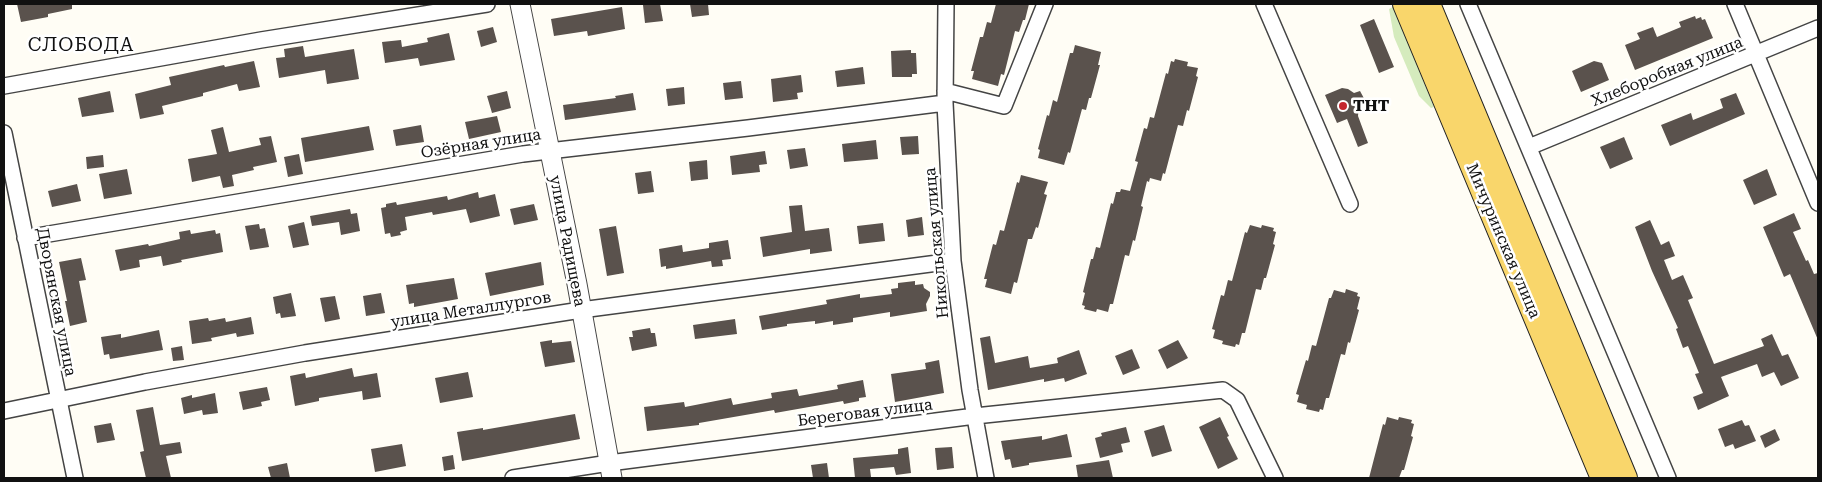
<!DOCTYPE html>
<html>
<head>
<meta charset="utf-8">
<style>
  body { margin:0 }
  #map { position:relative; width:1822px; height:482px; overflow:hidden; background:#fffdf5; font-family:"Roboto Serif",serif }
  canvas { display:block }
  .frame { position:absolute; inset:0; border:5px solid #111; pointer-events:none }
</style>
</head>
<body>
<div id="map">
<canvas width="1822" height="482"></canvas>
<div class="frame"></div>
</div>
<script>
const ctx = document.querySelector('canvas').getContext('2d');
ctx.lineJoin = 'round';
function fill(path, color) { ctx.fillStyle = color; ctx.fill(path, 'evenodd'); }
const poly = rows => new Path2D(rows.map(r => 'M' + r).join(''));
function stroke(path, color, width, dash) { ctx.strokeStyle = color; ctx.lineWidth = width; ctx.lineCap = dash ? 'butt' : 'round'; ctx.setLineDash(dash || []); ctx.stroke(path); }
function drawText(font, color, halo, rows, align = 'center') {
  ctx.font = font + ' "Roboto Serif",serif'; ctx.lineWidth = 5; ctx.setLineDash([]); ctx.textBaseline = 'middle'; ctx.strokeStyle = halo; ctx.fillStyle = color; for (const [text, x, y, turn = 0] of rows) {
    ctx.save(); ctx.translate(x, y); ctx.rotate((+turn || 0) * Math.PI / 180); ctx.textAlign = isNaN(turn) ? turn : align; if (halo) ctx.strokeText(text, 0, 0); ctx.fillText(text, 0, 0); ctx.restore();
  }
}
fill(poly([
  [1393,7,1434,107,1431,108,1419,96,1394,37,1389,9]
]), '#d5ebbd');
fill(poly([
  [17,4,72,4,72,9,48,14,48,17,21,22],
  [654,4,660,4,663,21,645,23,643,5],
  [690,4,708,4,709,15,692,17],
  [996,4,1029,4,1025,20,1023,20,1019,32,1015,31,1004,75,1001,74,998,86,972,79,974,71,971,71,980,37,983,37,987,22,991,23],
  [622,7,625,29,588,36,587,31,554,36,551,19],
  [1695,16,1696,19,1701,17,1702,20,1705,19,1713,38,1635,70,1625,45,1640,39,1637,33,1653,27,1657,37,1681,27,1679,22],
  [1374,19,1394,67,1379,73,1360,25],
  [493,27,497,42,481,47,477,31],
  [449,33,455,60,420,66,418,58,385,63,382,42,401,40,402,47,428,42,427,38],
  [1075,45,1101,52,1098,65,1100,65,1091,98,1089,98,1086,110,1082,109,1070,153,1068,152,1064,165,1038,158,1040,150,1038,149,1047,115,1049,116,1053,100,1057,102,1070,53,1073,53],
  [303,46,305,57,354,49,359,79,327,84,325,70,279,78,276,58,285,57,284,49],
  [911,50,911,53,916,53,917,74,912,74,912,77,892,77,891,51],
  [1175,59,1188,62,1187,66,1198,68,1196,76,1198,77,1189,111,1187,110,1183,126,1178,125,1165,174,1163,173,1161,181,1150,178,1149,182,1147,181,1141,206,1143,207,1135,241,1133,240,1129,256,1125,255,1113,304,1110,304,1108,312,1097,309,1096,312,1084,309,1085,306,1082,305,1085,293,1083,292,1091,259,1093,259,1096,247,1100,248,1111,203,1113,204,1116,192,1120,192,1121,189,1130,191,1138,162,1135,161,1144,128,1147,129,1150,117,1154,118,1166,73,1168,74,1171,61,1174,62],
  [254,61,260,87,239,91,237,84,203,93,203,96,162,106,164,114,140,119,135,94,171,85,169,77,224,65,225,67],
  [1594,61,1602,63,1609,80,1581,92,1572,71],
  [863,67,865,84,837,87,835,71],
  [801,75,803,92,797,93,798,99,773,102,771,79],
  [741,81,743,98,725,100,723,83],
  [684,87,685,104,668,106,666,89],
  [1342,88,1348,89,1354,93,1360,91,1366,102,1359,105,1358,116,1368,143,1358,147,1347,119,1337,123,1325,95],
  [110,91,114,112,82,117,78,98],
  [507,91,511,108,492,113,487,96],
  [633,93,636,110,565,120,563,105,616,98,615,96],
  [1736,93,1745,114,1670,146,1661,125,1691,113,1693,120,1723,108,1720,99],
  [497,116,501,132,469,139,465,122],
  [421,125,424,142,396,146,393,130],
  [369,126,374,150,305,162,301,138],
  [223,127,229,152,261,145,259,138,271,136,277,162,253,167,254,170,232,175,234,186,223,188,220,176,192,182,188,159,217,154,211,130],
  [918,136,919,154,902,155,900,137],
  [1624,137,1633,159,1610,169,1600,147],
  [876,140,878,159,844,162,842,144],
  [805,148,808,166,790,169,787,150],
  [765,151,767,164,759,165,760,172,732,175,730,156],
  [299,154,303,174,288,177,284,157],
  [103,155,104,167,87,169,86,157],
  [707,160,708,179,691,181,689,162],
  [127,169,132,194,104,199,99,174],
  [1767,169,1777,195,1754,205,1743,180],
  [651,171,654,192,638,194,635,173],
  [1021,175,1048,182,1044,194,1047,195,1038,228,1036,227,1032,239,1028,239,1017,283,1014,282,1011,294,985,287,987,279,984,279,993,244,996,245,1000,230,1004,231,1017,182,1019,183],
  [77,184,81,201,52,207,48,191],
  [478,192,479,198,495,194,500,216,470,223,466,209,433,215,432,212,405,217,407,230,400,232,401,235,391,237,390,233,385,234,381,208,386,207,386,204,396,202,397,205,447,196,448,200],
  [534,204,538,220,514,225,510,209],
  [802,205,805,231,829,228,832,251,810,254,810,249,763,257,760,237,792,232,789,206],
  [350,209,351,214,357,213,360,231,341,235,339,222,312,226,310,216],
  [1794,213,1801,229,1793,232,1806,261,1808,260,1814,274,1818,273,1818,340,1790,274,1784,277,1763,227],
  [922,217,924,235,908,237,906,220],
  [1650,220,1661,245,1669,241,1675,256,1664,260,1672,280,1683,275,1693,298,1688,300,1714,364,1764,346,1761,339,1772,334,1782,356,1788,354,1799,378,1781,386,1774,372,1762,377,1757,364,1721,377,1729,396,1698,410,1693,397,1703,393,1695,374,1699,373,1688,346,1683,348,1676,329,1678,328,1652,271,1635,227],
  [304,222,309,245,293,248,288,226],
  [883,223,885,241,859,244,857,226],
  [259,224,260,229,265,228,269,247,250,250,245,226],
  [1250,225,1261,228,1262,225,1274,228,1273,231,1276,232,1273,244,1275,245,1266,278,1264,278,1261,290,1256,289,1245,333,1242,333,1239,345,1236,344,1235,347,1222,344,1223,341,1213,338,1215,330,1212,329,1221,295,1224,296,1228,280,1232,281,1245,232,1247,233],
  [616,226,624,273,607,276,599,229],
  [190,230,191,234,215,230,216,234,220,233,223,252,181,260,182,262,163,266,161,256,139,260,140,267,120,271,115,250,148,244,149,246,180,239,179,232],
  [728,240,731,259,722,260,723,266,712,267,711,261,666,269,666,266,661,267,659,249,682,245,683,252,709,248,709,243],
  [81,258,86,280,79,281,87,322,70,326,65,301,67,301,59,262],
  [541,262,544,285,490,296,485,273],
  [454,278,458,299,414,307,414,303,409,304,406,285],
  [915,281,915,285,923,284,924,288,930,292,930,296,926,304,927,311,890,317,890,312,853,318,853,322,833,325,833,321,815,324,815,321,787,324,787,326,762,330,759,316,827,304,826,300,860,294,860,298,892,294,891,289,898,288,898,283],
  [1346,289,1358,293,1357,296,1360,297,1357,309,1359,310,1350,343,1348,342,1345,355,1341,354,1329,398,1326,398,1323,410,1320,409,1319,412,1306,409,1307,405,1297,402,1299,395,1296,394,1306,360,1308,361,1312,345,1316,346,1329,298,1331,298,1334,290,1345,293],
  [291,293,296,316,281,318,280,313,276,314,273,297],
  [381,293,385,313,366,316,363,296],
  [335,296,340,319,325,322,320,298],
  [251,317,254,334,237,337,236,333,211,338,212,341,192,344,189,321,208,318,209,321,225,318,226,322],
  [735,319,737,334,695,339,693,325],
  [650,328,651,333,655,333,657,346,632,351,629,337,633,337,632,331],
  [159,330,163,350,110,359,109,354,104,355,101,337,121,334,121,338],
  [990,336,995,363,1028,356,1030,368,1058,363,1057,358,1079,350,1087,374,1065,382,1064,378,1044,382,1044,379,988,390,980,338],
  [552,340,552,343,571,341,575,362,545,367,540,342],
  [1178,340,1188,358,1167,369,1158,350],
  [182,346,184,360,173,361,171,348],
  [1132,349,1140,368,1123,375,1115,356],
  [939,360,944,393,895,402,891,374,926,369,925,363],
  [352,368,354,377,377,373,381,397,363,400,362,391,319,398,319,401,295,406,290,376,305,373,306,378],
  [468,372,473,397,440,403,435,378],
  [863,380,866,397,859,398,859,401,844,404,843,401,775,413,774,410,699,423,699,425,647,431,644,407,684,402,685,407,731,398,733,405,772,398,771,393,797,389,799,396,838,389,837,385],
  [267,387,270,400,261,402,262,406,243,410,239,392],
  [215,393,218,413,203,415,202,410,184,414,181,398,192,395,192,398],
  [153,407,160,445,180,442,182,453,166,456,171,478,146,478,140,452,144,451,136,410],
  [575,414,580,439,462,461,457,432,483,428,483,430],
  [1220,417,1229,436,1227,437,1238,459,1218,469,1199,427],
  [1387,417,1398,420,1399,417,1412,420,1411,423,1414,424,1411,436,1413,437,1404,470,1402,470,1399,478,1369,478,1383,424,1385,425],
  [1742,420,1745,426,1749,425,1756,441,1735,449,1733,444,1725,447,1718,429],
  [111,423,115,440,97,443,94,426],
  [1164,425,1172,451,1152,457,1144,431],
  [1126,427,1130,442,1121,444,1123,452,1100,458,1095,438,1102,436,1101,433],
  [1775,429,1780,440,1765,448,1760,436],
  [1067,434,1072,457,1029,463,1029,465,1012,468,1010,459,1005,460,1001,441,1042,436,1042,440],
  [402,444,406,466,375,472,371,449],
  [908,447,911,473,896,475,894,467,870,469,871,477,855,478,853,458,898,454,898,449],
  [952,447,954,468,937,470,935,448],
  [453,455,455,469,444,471,442,457],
  [1109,460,1113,478,1078,478,1076,465],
  [287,463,290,478,271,478,268,467],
  [827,463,829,478,813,478,811,465]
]), '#5a524d');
const minor = poly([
  [946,4,945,103,953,261,970,390,986,478],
  [1264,4,1350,204],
  [1468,4,1668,478],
  [1735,4,1818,203],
  [4,86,261,40,487,4],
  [945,91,1004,106,1045,4],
  [4,133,75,478],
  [1529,147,1818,28],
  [25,238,523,154,748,128,945,103],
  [4,411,145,382,305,353,581,310,953,261],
  [513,478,609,463,975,416,1223,390,1237,400,1275,478]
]);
const tertiary = poly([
  [520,4,577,284,612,478]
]);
const primary = poly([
  [1405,4,1603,478],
  [1428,4,1625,478]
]);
stroke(minor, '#444', 18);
stroke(tertiary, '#444', 21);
stroke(primary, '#222', 26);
stroke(minor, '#fff', 15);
stroke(tertiary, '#fff', 19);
stroke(primary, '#f9d66b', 24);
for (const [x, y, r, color] of [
  [1343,106,5,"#c4262e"]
]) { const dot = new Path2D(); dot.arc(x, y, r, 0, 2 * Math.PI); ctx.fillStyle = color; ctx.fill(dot); stroke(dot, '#fff', 2); }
drawText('16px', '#111', '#fff', [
  ["Хлеборобная улица",1667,72,-22],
  ["Озёрная улица",481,144,-9],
  ["улица Радищева",567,241,79],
  ["Мичуринская улица",1503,241,67],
  ["Никольская улица",937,243,-95],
  ["Дворянская улица",56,302,79],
  ["улица Металлургов",471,310,-9],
  ["Береговая улица",865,413,-7]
]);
drawText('bold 16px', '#111', '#fff', [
  ["ТНТ",1353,106]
], 'left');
ctx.letterSpacing = '1px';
drawText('19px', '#111', '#fff', [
  ["СЛОБОДА",81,45]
]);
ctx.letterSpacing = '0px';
</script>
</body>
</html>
